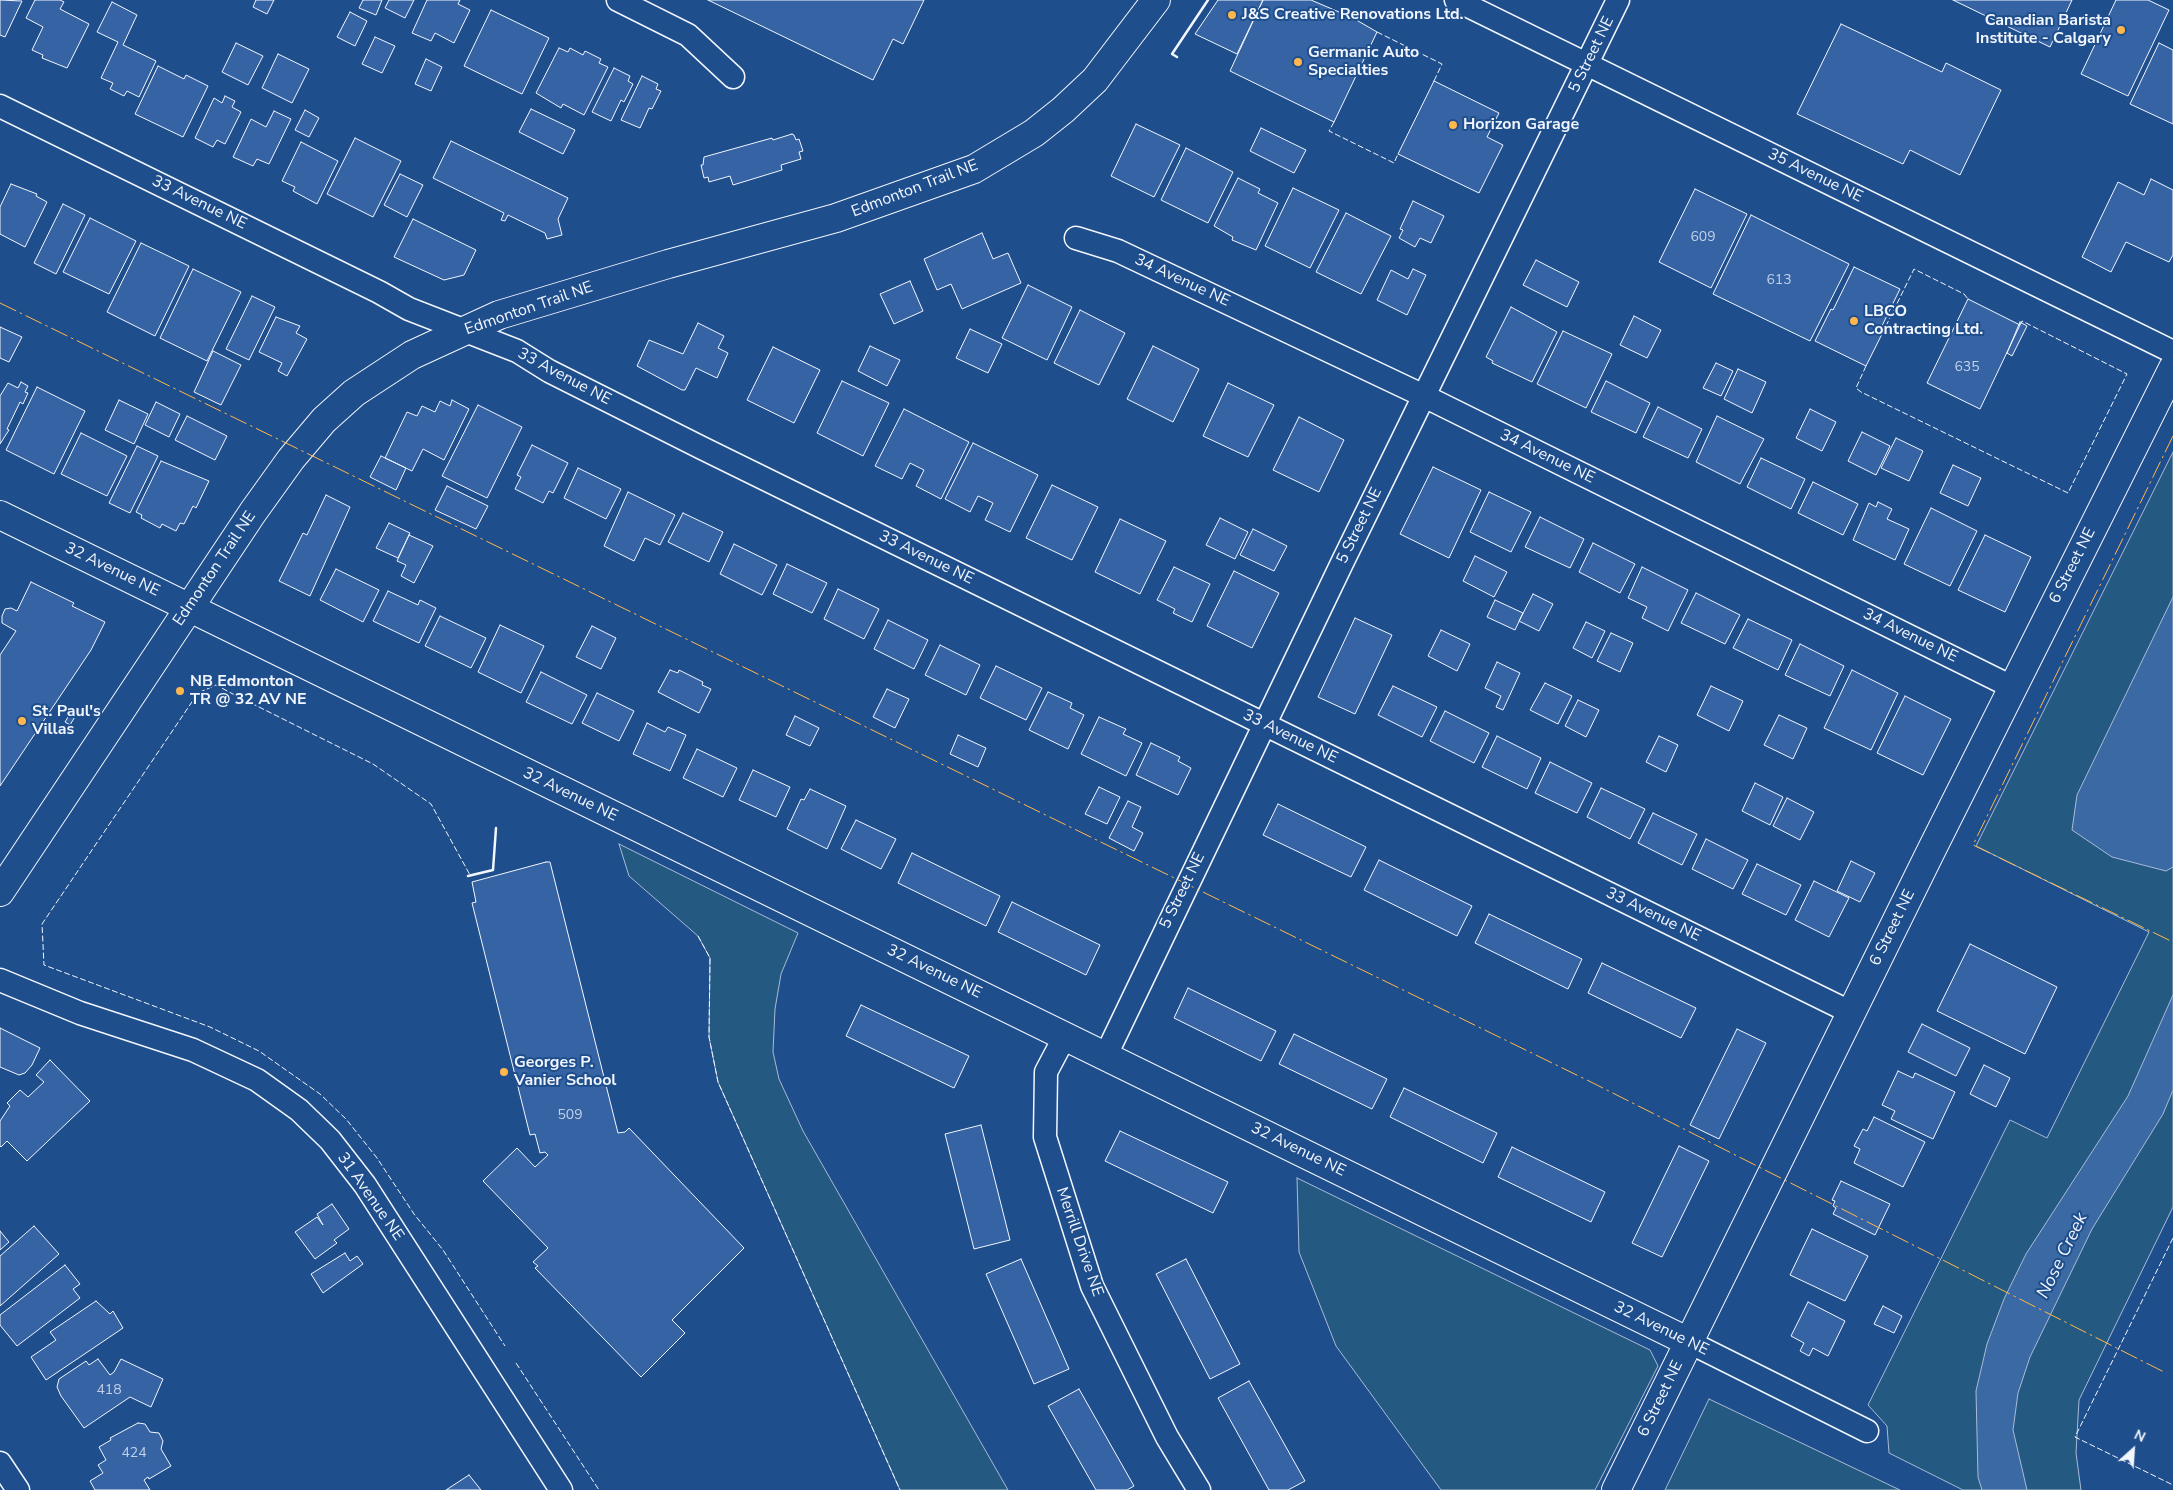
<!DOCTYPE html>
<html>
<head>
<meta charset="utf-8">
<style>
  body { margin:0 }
  #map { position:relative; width:2173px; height:1490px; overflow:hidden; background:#1f4e8c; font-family:"Nunito Sans",sans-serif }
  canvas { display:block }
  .north { position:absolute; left:2108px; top:1425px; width:50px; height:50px; -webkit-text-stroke:4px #1f4e8c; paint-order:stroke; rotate:26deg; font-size:14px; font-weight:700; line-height:20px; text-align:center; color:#f2f6ff }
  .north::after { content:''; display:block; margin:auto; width:18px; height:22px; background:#f2f6ff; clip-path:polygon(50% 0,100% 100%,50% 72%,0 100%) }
</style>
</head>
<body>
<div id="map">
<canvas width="2173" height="1490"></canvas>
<div class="north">N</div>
</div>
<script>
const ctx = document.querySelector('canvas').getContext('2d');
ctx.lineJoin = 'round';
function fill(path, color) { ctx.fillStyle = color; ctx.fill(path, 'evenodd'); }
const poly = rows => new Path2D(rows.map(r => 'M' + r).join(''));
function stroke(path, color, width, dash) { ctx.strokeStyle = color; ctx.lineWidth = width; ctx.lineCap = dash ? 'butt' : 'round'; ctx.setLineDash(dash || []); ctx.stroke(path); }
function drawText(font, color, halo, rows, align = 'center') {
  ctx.font = font + ' "Nunito Sans",sans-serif'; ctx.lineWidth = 4; ctx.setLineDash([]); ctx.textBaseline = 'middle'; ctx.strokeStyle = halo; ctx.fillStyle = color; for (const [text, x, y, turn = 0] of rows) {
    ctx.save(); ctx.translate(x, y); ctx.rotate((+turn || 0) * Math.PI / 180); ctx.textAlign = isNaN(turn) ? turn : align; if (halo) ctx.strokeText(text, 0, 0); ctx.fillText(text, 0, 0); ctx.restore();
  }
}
const green = poly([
  [2173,452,2173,1207,2079,1400,2076,1453,2081,1490,1963,1490,1889,1453,1887,1426,1868,1405,2010,1120,2047,1138,2149,932,1976,846,2173,452],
  [619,844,798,933,781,974,775,1009,773,1052,779,1079,803,1131,1008,1490,900,1490,718,1082,709,1037,710,958,698,936,629,876,619,844],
  [1297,1178,1650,1350,1658,1366,1595,1490,1441,1490,1336,1346,1299,1252,1297,1178],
  [1709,1399,1858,1470,1900,1490,1665,1490,1709,1399]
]);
fill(green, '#245a82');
stroke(green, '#a8bbd7', 1);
const water = poly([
  [2173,597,2173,867,2166,871,2112,857,2072,830,2077,795,2173,597],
  [2173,995,2173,1090,2163,1114,2092,1229,2030,1357,2018,1393,2013,1430,2027,1490,1982,1490,1978,1477,1976,1391,1987,1344,2004,1299,2026,1254,2128,1096,2173,995]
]);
fill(water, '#3b69a3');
stroke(water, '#a8bbd7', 1);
const building = poly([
  [0,0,22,1,5,37,0,35,0,0],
  [35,0,60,0,64,2,60,9,89,24,67,68,42,58,43,55,32,50,43,27,26,18,35,0],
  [256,0,274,0,267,14,253,7,256,0],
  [363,0,382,0,376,15,359,8,363,0],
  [389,0,414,0,405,18,385,8,389,0],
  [427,0,460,0,458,4,470,10,454,43,435,33,431,41,412,33,427,0],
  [708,0,924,0,903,44,893,39,873,80,708,0],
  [1218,0,1263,0,1237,54,1195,34,1218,0],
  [1263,0,1311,0,1353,18,1377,32,1334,122,1230,71,1263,0],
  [1953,0,2072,0,2050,47,1953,0],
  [2116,0,2148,0,2169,10,2128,96,2081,74,2116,0],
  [112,2,137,15,123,45,156,61,139,97,127,91,124,96,110,89,113,83,101,78,118,42,97,32,112,2],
  [491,10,549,38,522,94,464,66,491,10],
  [350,12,367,21,355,46,337,37,350,12],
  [1841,24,1942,72,1946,63,2001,90,1960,175,1910,150,1903,164,1797,114,1841,24],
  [375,37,395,46,382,73,362,64,375,37],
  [236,43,263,56,248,85,222,72,236,43],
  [2159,43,2173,50,2173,124,2130,104,2159,43],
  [559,48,568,52,570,48,583,55,585,51,601,59,599,63,608,67,584,115,563,104,561,108,536,93,559,48],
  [278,54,309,69,292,103,262,88,278,54],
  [426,59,442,67,431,91,415,84,426,59],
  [158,66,184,79,186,75,208,86,183,137,135,114,158,66],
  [614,68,630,76,628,81,633,84,624,102,621,100,611,121,592,112,614,68],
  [642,76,658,84,656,89,661,91,652,109,649,108,640,128,621,120,642,76],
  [1434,81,1499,113,1487,137,1503,145,1479,193,1398,154,1434,81],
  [225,96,235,101,232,107,241,112,225,144,217,140,213,147,195,138,214,98,222,103,225,96],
  [531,109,575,130,563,154,519,132,531,109],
  [305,110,319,118,309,137,295,130,305,110],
  [274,111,291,119,269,164,257,159,253,166,233,157,251,119,266,127,274,111],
  [1136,124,1180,145,1154,197,1111,176,1136,124],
  [1261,128,1306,150,1294,173,1250,151,1261,128],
  [792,134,794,135,796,140,799,139,803,151,799,152,801,159,781,165,782,170,733,185,730,176,709,182,708,177,704,178,701,165,703,165,704,157,772,138,773,140,792,134],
  [355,138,401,161,373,217,327,194,355,138],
  [451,141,568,198,558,219,562,235,547,239,545,233,508,215,505,221,501,220,504,213,433,178,451,141],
  [301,142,338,161,317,204,293,191,295,187,282,181,301,142],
  [1186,148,1233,172,1208,223,1161,200,1186,148],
  [400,174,423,185,407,217,384,205,400,174],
  [1238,178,1260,189,1258,193,1278,203,1256,250,1232,240,1233,237,1214,226,1238,178],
  [2151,179,2173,190,2173,255,2169,262,2126,242,2111,272,2082,257,2118,182,2144,195,2151,179],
  [11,184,37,194,36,196,47,202,25,247,0,234,0,207,11,184],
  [1293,188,1339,210,1310,268,1265,246,1293,188],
  [1695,189,1747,214,1711,288,1659,262,1695,189],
  [1413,201,1444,216,1431,243,1420,238,1415,247,1399,238,1403,230,1400,229,1413,201],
  [63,204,85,215,56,274,34,263,63,204],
  [1346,213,1391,236,1361,294,1316,272,1346,213],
  [1751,215,1849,264,1810,341,1713,294,1751,215],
  [90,218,136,241,109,294,63,272,90,218],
  [413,219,476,250,464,275,444,280,394,257,413,219],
  [982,233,993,259,1008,253,1021,283,962,309,951,284,937,290,924,259,982,233],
  [141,243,189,266,155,336,107,312,141,243],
  [1536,260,1579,282,1567,307,1523,285,1536,260],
  [1854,267,1900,289,1879,332,1882,334,1866,366,1815,341,1831,309,1833,310,1854,267],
  [193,269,241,292,207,361,160,338,193,269],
  [1413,269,1426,275,1407,315,1377,300,1391,270,1408,279,1413,269],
  [910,281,923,311,894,324,880,294,910,281],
  [1028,285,1072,307,1047,360,1002,338,1028,285],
  [252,296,275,307,249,360,226,349,252,296],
  [1968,299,2020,325,1980,409,1927,383,1968,299],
  [1511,307,1557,332,1532,382,1492,363,1493,361,1486,357,1511,307],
  [1080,310,1125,333,1099,385,1054,363,1080,310],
  [1634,316,1661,330,1647,358,1620,345,1634,316],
  [276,317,300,326,296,333,307,339,287,376,278,371,282,363,259,352,276,317],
  [2020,322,2027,326,2012,356,2007,353,2020,322],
  [698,323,724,336,718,348,728,353,717,378,696,368,685,390,682,390,637,366,649,340,683,354,698,323],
  [0,327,22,337,9,362,0,358,0,327],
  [970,329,1002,344,988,373,956,358,970,329],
  [1563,331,1612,354,1586,408,1537,384,1563,331],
  [870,346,900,360,887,386,858,371,870,346],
  [1153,346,1199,369,1173,422,1127,399,1153,346],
  [773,347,820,370,794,423,747,400,773,347],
  [213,351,241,365,221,405,194,392,213,351],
  [1716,363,1733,371,1721,396,1703,388,1716,363],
  [1738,369,1766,382,1752,413,1724,399,1738,369],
  [842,381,889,403,863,456,817,433,842,381],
  [1606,381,1650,403,1636,433,1591,412,1606,381],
  [21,382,28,386,25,392,28,393,23,404,20,402,7,429,9,430,0,444,0,396,8,383,18,388,21,382],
  [1228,383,1274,405,1248,457,1203,436,1228,383],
  [37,387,85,411,54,474,6,450,37,387],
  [119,400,148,414,134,444,105,430,119,400],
  [452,400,469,409,444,460,423,449,412,471,385,458,407,412,417,416,422,406,435,412,440,401,450,406,452,400],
  [156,402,180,414,169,437,145,425,156,402],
  [478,405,522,427,487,498,442,476,478,405],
  [1658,407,1702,429,1688,458,1643,437,1658,407],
  [904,409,969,442,941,499,916,486,924,470,910,463,902,479,875,466,904,409],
  [1810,409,1836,422,1822,451,1796,438,1810,409],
  [187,416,227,436,215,460,175,440,187,416],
  [1717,416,1764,439,1740,484,1696,462,1717,416],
  [1299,417,1344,440,1319,492,1273,470,1299,417],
  [1862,432,1890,446,1876,475,1848,461,1862,432],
  [81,433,127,456,107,496,61,474,81,433],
  [1896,438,1923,451,1909,481,1881,468,1896,438],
  [973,443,1038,475,1010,532,985,520,993,503,978,496,970,512,945,499,973,443],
  [532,445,568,463,553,493,549,491,543,503,515,489,521,477,517,475,532,445],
  [137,446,158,456,130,513,109,503,137,446],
  [381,456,406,468,396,490,370,477,381,456],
  [1761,458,1805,479,1791,509,1747,487,1761,458],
  [161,461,209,481,196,508,193,506,184,524,180,523,176,531,162,524,160,528,141,518,142,515,136,512,161,461],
  [1953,465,1981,478,1968,506,1940,493,1953,465],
  [1433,467,1481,490,1449,558,1400,534,1433,467],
  [578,468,621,489,606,519,564,498,578,468],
  [1813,482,1858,504,1843,535,1798,513,1813,482],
  [1052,485,1098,507,1072,560,1026,538,1052,485],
  [447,486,488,506,476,529,435,510,447,486],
  [628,492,675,515,660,545,645,538,634,561,604,546,628,492],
  [1489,492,1531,512,1511,552,1470,532,1489,492],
  [326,495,350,507,310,596,279,581,303,533,307,535,326,495],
  [1878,502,1892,509,1887,519,1909,529,1895,560,1853,540,1869,503,1876,507,1878,502],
  [1931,508,1977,531,1950,586,1904,564,1931,508],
  [683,513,723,532,709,562,668,542,683,513],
  [1540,517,1584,539,1570,568,1525,547,1540,517],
  [1220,518,1248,532,1235,559,1206,545,1220,518],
  [1120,519,1166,541,1140,594,1095,572,1120,519],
  [389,523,410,533,398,558,376,548,389,523],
  [1253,529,1287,546,1274,571,1240,555,1253,529],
  [409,535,433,546,414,583,401,576,406,565,397,561,409,535],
  [1985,535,2031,557,2005,612,1958,590,1985,535],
  [1593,543,1635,564,1620,593,1579,572,1593,543],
  [734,544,777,565,762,595,720,574,734,544],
  [1475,556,1507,572,1494,597,1463,581,1475,556],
  [787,564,827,583,812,613,773,594,787,564],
  [1174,567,1210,584,1192,622,1173,613,1175,609,1157,600,1174,567],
  [1642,567,1688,590,1668,631,1642,618,1647,607,1628,598,1642,567],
  [336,569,379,590,363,622,320,600,336,569],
  [1234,571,1279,593,1252,648,1207,626,1234,571],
  [31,582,74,603,72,606,105,622,91,650,0,786,0,655,16,631,2,623,2,616,5,609,11,608,17,611,31,582],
  [838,589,879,609,864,639,824,619,838,589],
  [388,591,418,605,420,600,436,608,419,643,373,621,388,591],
  [1696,593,1740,615,1725,644,1681,623,1696,593],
  [1533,594,1553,604,1539,631,1519,621,1533,594],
  [1495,600,1523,613,1515,630,1487,617,1495,600],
  [440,616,486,638,471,668,425,646,440,616],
  [1355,618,1392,635,1355,714,1318,697,1355,618],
  [1748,619,1792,640,1778,670,1733,648,1748,619],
  [888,620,928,640,914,669,874,649,888,620],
  [1586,622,1605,631,1592,658,1573,648,1586,622],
  [500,625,544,646,521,693,478,672,500,625],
  [592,626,616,638,601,669,576,657,592,626],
  [1441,630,1470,644,1457,671,1428,656,1441,630],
  [1611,633,1633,643,1620,672,1597,661,1611,633],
  [1800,644,1844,666,1830,696,1785,675,1800,644],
  [940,645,980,665,966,695,925,675,940,645],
  [1497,662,1520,673,1503,710,1496,707,1501,696,1485,688,1497,662],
  [996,666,1042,688,1026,720,980,698,996,666],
  [670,670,678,673,679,670,703,682,702,685,711,689,699,713,658,692,670,670],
  [1852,670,1898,693,1871,750,1824,728,1852,670],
  [541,672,587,695,572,724,526,702,541,672],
  [1545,683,1572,696,1558,724,1530,710,1545,683],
  [1393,686,1437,707,1422,737,1378,715,1393,686],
  [1711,686,1743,701,1729,731,1697,715,1711,686],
  [887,689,909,699,895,728,873,717,887,689],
  [1048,692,1072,703,1070,708,1084,715,1068,749,1029,730,1048,692],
  [597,693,634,711,619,741,582,723,597,693],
  [1905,696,1951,719,1923,775,1877,753,1905,696],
  [1578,700,1599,710,1586,737,1565,726,1578,700],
  [1445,711,1489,733,1474,763,1430,741,1445,711],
  [71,712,76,715,70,725,65,722,71,712],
  [1779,715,1807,728,1793,759,1764,745,1779,715],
  [795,716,819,728,810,746,786,735,795,716],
  [1099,717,1126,729,1123,734,1142,743,1126,776,1081,754,1099,717],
  [647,723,665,732,668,727,686,735,670,771,633,754,647,723],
  [958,735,986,748,978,767,950,754,958,735],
  [1497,736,1541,758,1527,789,1482,767,1497,736],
  [1659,736,1678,745,1666,772,1646,762,1659,736],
  [1151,743,1180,757,1178,761,1191,768,1178,795,1136,775,1151,743],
  [697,749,737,768,723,797,683,778,697,749],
  [1550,762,1592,783,1577,813,1535,793,1550,762],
  [753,770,790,787,776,817,739,800,753,770],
  [1755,783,1783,797,1770,825,1742,811,1755,783],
  [1099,787,1120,797,1107,824,1085,814,1099,787],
  [1601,788,1645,809,1630,839,1587,817,1601,788],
  [810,789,846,806,827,849,787,829,801,799,804,800,810,789],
  [1787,798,1814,812,1800,840,1773,826,1787,798],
  [1128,801,1141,807,1132,827,1143,833,1134,851,1109,838,1128,801],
  [1278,804,1366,847,1351,877,1263,835,1278,804],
  [1653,813,1697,834,1682,865,1638,843,1653,813],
  [856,820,896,839,881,869,841,849,856,820],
  [1706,839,1748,860,1733,889,1692,869,1706,839],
  [912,853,1000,896,986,926,898,883,912,853],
  [1379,860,1472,906,1457,936,1364,890,1379,860],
  [1851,861,1875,873,1860,902,1837,891,1851,861],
  [546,862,550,862,618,1133,625,1132,629,1128,744,1248,672,1320,685,1333,641,1377,535,1268,538,1266,533,1262,548,1248,483,1181,517,1148,535,1167,548,1155,545,1152,540,1153,535,1134,530,1135,472,903,476,902,472,882,546,862],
  [1757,864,1801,885,1786,915,1742,894,1757,864],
  [1814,881,1849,898,1829,937,1795,920,1814,881],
  [1012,902,1100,945,1086,975,998,932,1012,902],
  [1489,914,1582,959,1568,989,1475,943,1489,914],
  [1970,944,2057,987,2025,1054,1937,1011,1970,944],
  [1602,963,1696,1008,1681,1038,1588,993,1602,963],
  [1188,988,1276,1031,1261,1061,1174,1018,1188,988],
  [861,1005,969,1056,954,1088,846,1036,861,1005],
  [1922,1024,1970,1048,1956,1076,1908,1052,1922,1024],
  [0,1028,40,1048,32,1065,25,1073,19,1075,0,1067,0,1028],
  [1737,1029,1766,1043,1719,1139,1690,1125,1737,1029],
  [1294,1034,1387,1079,1372,1109,1279,1064,1294,1034],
  [50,1060,90,1101,27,1161,7,1141,1,1147,0,1146,0,1121,10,1106,7,1103,20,1090,28,1097,44,1082,36,1075,50,1060],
  [1984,1065,2010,1078,1996,1107,1970,1094,1984,1065],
  [1898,1071,1913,1078,1915,1073,1955,1092,1933,1139,1891,1119,1895,1111,1882,1105,1898,1071],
  [1404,1088,1497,1133,1483,1163,1390,1117,1404,1088],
  [1874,1117,1925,1142,1903,1187,1854,1163,1860,1149,1854,1146,1863,1129,1867,1131,1874,1117],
  [981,1125,1010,1240,974,1249,945,1134,981,1125],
  [1120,1131,1228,1182,1213,1213,1105,1161,1120,1131],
  [1679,1146,1709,1161,1662,1257,1632,1243,1679,1146],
  [1512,1147,1605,1192,1591,1222,1498,1177,1512,1147],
  [1841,1181,1890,1204,1875,1235,1833,1214,1836,1208,1833,1206,1835,1201,1832,1200,1841,1181],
  [332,1204,349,1229,334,1240,337,1243,315,1259,295,1232,317,1217,323,1225,317,1214,332,1204],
  [34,1226,59,1254,0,1306,0,1256,34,1226],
  [1812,1229,1868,1256,1845,1301,1790,1275,1812,1229],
  [0,1231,9,1242,0,1250,0,1231],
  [345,1253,350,1261,357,1256,363,1264,323,1293,311,1274,345,1253],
  [1021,1259,1069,1369,1034,1384,986,1274,1021,1259],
  [1186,1259,1240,1364,1210,1379,1156,1274,1186,1259],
  [65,1265,80,1284,73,1289,80,1298,17,1346,0,1325,0,1315,65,1265],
  [96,1301,110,1314,113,1311,123,1328,46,1380,31,1357,56,1340,50,1332,96,1301],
  [1808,1302,1845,1321,1828,1356,1813,1348,1809,1356,1800,1351,1804,1343,1791,1336,1808,1302],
  [1883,1306,1902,1316,1894,1333,1874,1324,1883,1306],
  [98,1359,110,1375,114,1372,121,1359,163,1379,151,1407,130,1397,84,1428,61,1396,57,1387,59,1379,86,1361,89,1365,98,1359],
  [1249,1381,1305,1481,1288,1490,1269,1490,1218,1398,1249,1381],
  [1079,1389,1134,1486,1127,1490,1096,1490,1048,1406,1079,1389],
  [138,1423,145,1424,150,1432,159,1433,163,1441,161,1449,171,1466,149,1479,148,1477,144,1480,150,1490,95,1490,90,1481,103,1473,98,1465,106,1460,99,1447,111,1440,110,1438,138,1423],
  [469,1475,481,1490,446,1490,469,1475]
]);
fill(building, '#3563a3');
stroke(building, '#f2f6ff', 1);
const minor = poly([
  [618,0,688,35,733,77],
  [1456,0,2173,352],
  [0,106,379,292,409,309,517,351,549,371,702,448,1852,1013],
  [1076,238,1118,251,1424,396,2012,687],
  [0,980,80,1013,193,1050,257,1080,299,1110,330,1140,365,1185,561,1490],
  [1065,1036,1046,1072,1045,1137,1092,1286,1167,1437,1199,1490],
  [1106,1055,1343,561,1618,0],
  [1689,1342,1867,1431],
  [0,1463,18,1490]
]);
const tertiary = poly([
  [0,515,1689,1342],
  [1616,1490,1931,851,2173,368]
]);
const secondary = poly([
  [0,892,253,512,291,459,324,420,354,393,412,355,499,315,668,264,836,218,974,169,1034,133,1063,110,1095,80,1156,0]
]);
stroke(minor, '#f2f6ff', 25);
stroke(tertiary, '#f2f6ff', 30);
stroke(secondary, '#f2f6ff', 30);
stroke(minor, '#1f4e8c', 22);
stroke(tertiary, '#1f4e8c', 28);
stroke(secondary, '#1f4e8c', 28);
stroke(poly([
  [1377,32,1442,64,1434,81],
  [1334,122,1329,131,1394,163,1398,154],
  [1882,334,1914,269,1964,294,1968,299],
  [1866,366,1856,388,1861,392,2068,493,2127,374,2022,321,2020,325],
  [251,703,373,764,431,804,470,875],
  [244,705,246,701,216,685,198,693,42,924,44,965,210,1027,259,1051,320,1094,346,1119,377,1158,414,1214,443,1250,505,1346],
  [698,936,710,958,709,1037,718,1082,900,1490],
  [2173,1238,2075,1437,2173,1485],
  [516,1363,599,1490]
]), '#f2f6ff', 1, [6, 2.5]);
stroke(poly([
  [1177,57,1172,54,1208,0],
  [468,876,493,870,496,828]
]), '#f2f6ff', 2.5);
stroke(poly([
  [0,303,1593,1083,2166,1373],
  [2173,436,1973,845,2173,942]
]), '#ffb74d', 1, [18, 4, 2.5, 4]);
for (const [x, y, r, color] of [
  [1232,15,5,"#ffb74d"],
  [2121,30,5,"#ffb74d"],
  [1298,62,5,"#ffb74d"],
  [1453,125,5,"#ffb74d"],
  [1854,321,5,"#ffb74d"],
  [180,691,5,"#ffb74d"],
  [22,721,5,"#ffb74d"],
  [504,1072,5,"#ffb74d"]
]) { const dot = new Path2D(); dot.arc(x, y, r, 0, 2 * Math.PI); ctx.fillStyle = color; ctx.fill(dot); stroke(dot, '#1f4e8c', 2); }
drawText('14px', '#c3d1e8', null, [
  ["609",1703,238],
  ["613",1779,281],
  ["635",1967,368],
  ["509",570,1116],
  ["418",109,1391],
  ["424",134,1454]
]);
drawText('bold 16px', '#f2f6ff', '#1f4e8c', [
  ["J&S Creative Renovations Ltd.",1242,15],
  ["Canadian Barista",2111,21,"right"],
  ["Institute - Calgary",2111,39,"right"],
  ["Germanic Auto",1308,53],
  ["Specialties",1308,71],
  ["Horizon Garage",1463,125],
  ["LBCO",1864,312],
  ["Contracting Ltd.",1864,330],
  ["NB Edmonton",190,682],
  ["TR @ 32 AV NE",190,700],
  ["St. Paul's",32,712],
  ["Villas",32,730],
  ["Georges P.",514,1063],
  ["Vanier School",514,1081]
], 'left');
drawText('16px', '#f2f6ff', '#1f4e8c', [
  ["5 Street NE",1592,55,-64],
  ["35 Avenue NE",1815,176,26],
  ["Edmonton Trail NE",915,189,-21],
  ["33 Avenue NE",199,203,26],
  ["34 Avenue NE",1182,281,25],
  ["Edmonton Trail NE",529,309,-19],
  ["33 Avenue NE",564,377,28],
  ["34 Avenue NE",1547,457,26],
  ["5 Street NE",1360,526,-64],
  ["33 Avenue NE",926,558,26],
  ["6 Street NE",2073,566,-63],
  ["Edmonton Trail NE",215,569,-56],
  ["32 Avenue NE",112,570,26],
  ["34 Avenue NE",1910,636,26],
  ["33 Avenue NE",1290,737,26],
  ["32 Avenue NE",570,795,26],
  ["5 Street NE",1183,891,-64],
  ["33 Avenue NE",1653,915,26],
  ["6 Street NE",1893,928,-64],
  ["32 Avenue NE",934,972,26],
  ["32 Avenue NE",1298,1150,26],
  ["31 Avenue NE",370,1197,55],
  ["Merrill Drive NE",1079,1242,71],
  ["32 Avenue NE",1661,1329,26],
  ["6 Street NE",1661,1399,-64]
]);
drawText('italic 18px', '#f2f6ff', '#1f4e8c', [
  ["Nose Creek",2063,1256,-64]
]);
</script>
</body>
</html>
